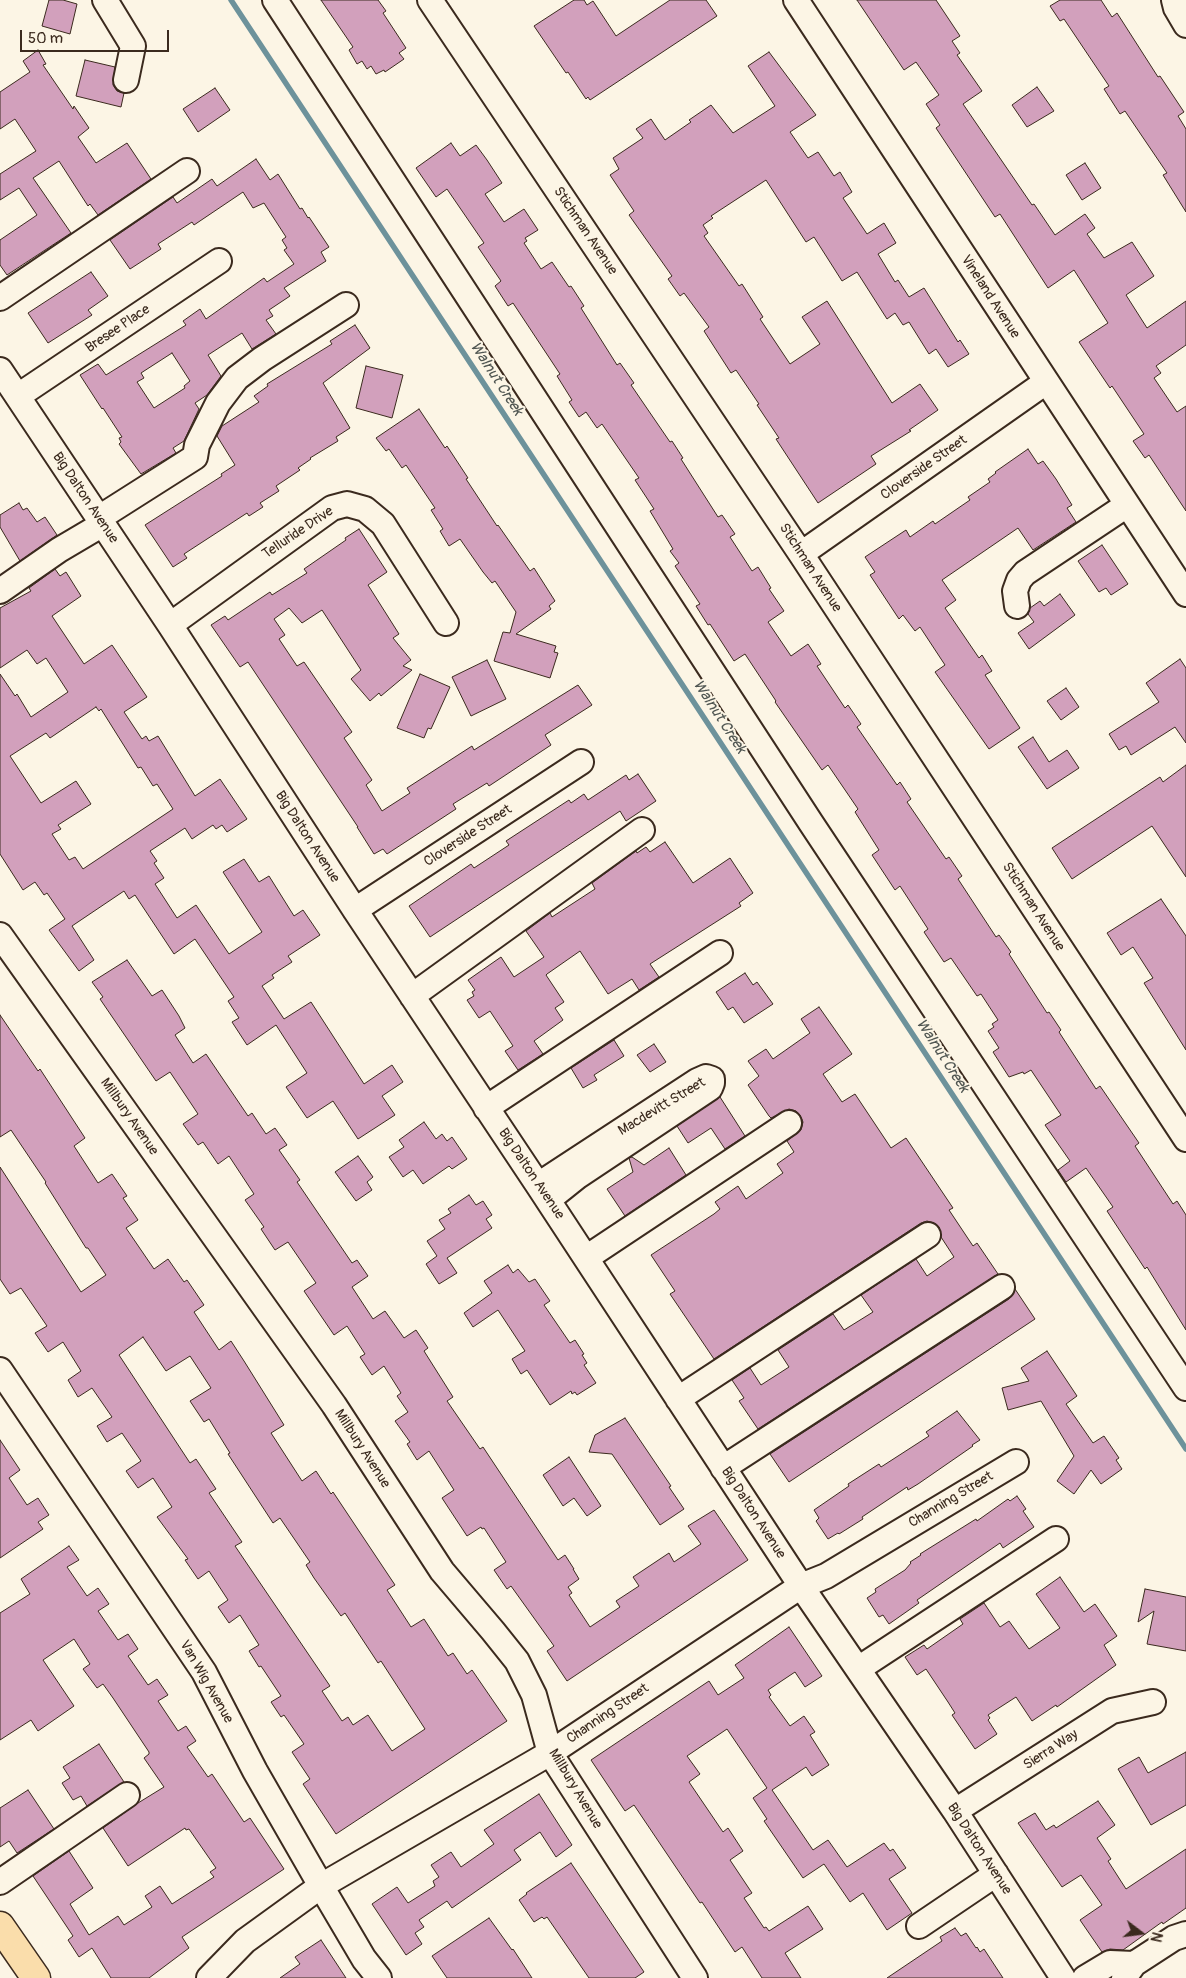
<!DOCTYPE html>
<html>
<head>
<meta charset="utf-8">
<style>
  body { margin:0 }
  #map { position:relative; width:1186px; height:1978px; overflow:hidden; background:#fcf5e5; font-family:Pangolin,sans-serif }
  canvas { display:block }
  .north { position:absolute; left:1116px; top:1908px; width:50px; height:50px; -webkit-text-stroke:4px #fcf5e5; paint-order:stroke; rotate:105deg; font-size:14px; font-weight:700; line-height:20px; text-align:center; color:#3b2a1e }
  .north::after { content:''; display:block; margin:auto; width:18px; height:22px; background:#3b2a1e; clip-path:polygon(50% 0,100% 100%,50% 72%,0 100%) }
  .scale { position:absolute; left:20px; top:30px; width:149px; height:22px; box-sizing:border-box; border:2px solid #3b2a1e; border-top:0; padding-left:6px; font-size:15px; line-height:18px; white-space:nowrap; color:#3b2a1e; -webkit-text-stroke:4px #fcf5e5; paint-order:stroke }
</style>
</head>
<body>
<div id="map">
<canvas width="1186" height="1978"></canvas>
<div class="north">N</div>
<div class="scale">50 m</div>
</div>
<script>
const ctx = document.querySelector('canvas').getContext('2d');
ctx.lineJoin = 'round';
const poly = rows => new Path2D(rows.map(r => 'M' + r).join(''));
function stroke(path, color, width, dash) { ctx.strokeStyle = color; ctx.lineWidth = width; ctx.lineCap = dash ? 'butt' : 'round'; ctx.setLineDash(dash || []); ctx.stroke(path); }
function fill(path, color) { ctx.fillStyle = color; ctx.fill(path, 'evenodd'); }
function drawText(font, color, halo, rows, align = 'center') {
  ctx.font = font + ' Pangolin,sans-serif'; ctx.lineWidth = 4; ctx.setLineDash([]); ctx.textBaseline = 'middle'; ctx.strokeStyle = halo; ctx.fillStyle = color; for (const [text, x, y, turn = 0] of rows) {
    ctx.save(); ctx.translate(x, y); ctx.rotate((+turn || 0) * Math.PI / 180); ctx.textAlign = isNaN(turn) ? turn : align; if (halo) ctx.strokeText(text, 0, 0); ctx.fillText(text, 0, 0); ctx.restore();
  }
}
stroke(poly([
  [231,0,1186,1449]
]), '#6d929b', 5.5);
const building = poly([
  [49,0,63,0,77,4,70,34,42,26,49,0],
  [321,0,378,0,386,11,383,13,406,48,399,53,404,59,385,72,384,70,376,74,371,66,367,69,362,61,357,64,349,50,353,47,321,0],
  [574,0,584,0,587,5,593,1,616,36,670,0,706,0,717,16,590,100,588,97,586,99,568,72,566,73,534,26,574,0],
  [857,0,936,0,960,36,952,41,960,53,957,55,982,91,963,104,1032,205,1034,204,1055,235,1085,214,1095,228,1087,234,1104,258,1132,242,1154,276,1126,295,1147,328,1186,301,1186,345,1156,366,1161,373,1154,378,1177,412,1186,406,1186,511,1149,455,1145,458,1133,441,1144,434,1112,386,1110,388,1079,342,1108,323,1074,270,1048,288,1000,214,995,217,936,128,940,125,926,104,939,95,916,62,904,70,857,0],
  [1060,0,1101,0,1112,17,1117,13,1158,77,1160,76,1184,112,1178,116,1186,129,1186,212,1163,175,1167,173,1125,111,1120,114,1104,89,1109,86,1064,19,1060,21,1050,6,1060,0],
  [38,50,46,64,43,65,73,109,74,106,89,128,78,137,96,163,127,143,151,179,98,215,90,204,88,206,59,161,33,178,71,233,7,275,0,265,0,240,37,215,19,188,0,200,0,174,36,151,15,119,0,129,0,92,30,72,23,61,38,50],
  [769,52,816,115,790,132,808,158,818,152,834,176,840,172,852,192,843,198,867,234,884,223,896,243,878,254,895,282,898,280,909,297,924,288,958,342,960,340,969,354,948,367,936,349,929,354,909,322,903,325,895,313,887,319,857,272,842,281,814,237,806,242,766,180,711,216,713,218,703,225,708,233,704,236,739,286,742,284,763,317,760,319,790,364,820,344,802,317,827,301,892,403,920,384,938,410,909,430,911,431,871,456,876,464,818,503,776,439,779,438,757,405,759,404,736,370,731,373,704,331,709,327,684,293,680,296,668,279,672,276,629,215,634,211,610,175,619,169,613,158,643,138,636,129,651,119,665,140,691,122,689,120,711,105,733,133,775,106,748,66,769,52],
  [85,60,115,67,113,85,117,91,124,93,121,107,76,96,85,60],
  [1037,87,1054,111,1027,127,1012,105,1037,87],
  [215,88,230,110,198,132,183,109,215,88],
  [451,143,460,156,476,145,487,160,502,183,485,194,504,222,524,209,538,230,525,238,527,241,524,243,541,269,552,262,569,287,571,286,584,306,581,308,617,365,620,363,634,383,631,385,670,442,672,441,683,458,681,459,718,517,722,515,735,534,730,537,752,571,758,567,771,588,769,589,784,611,768,622,791,656,808,644,821,664,817,666,845,708,848,705,861,724,857,727,897,785,900,782,911,799,907,802,946,859,949,857,962,876,958,879,996,937,999,935,1011,952,1009,954,1047,1013,1049,1012,1061,1030,1059,1032,1096,1089,1100,1086,1139,1143,1135,1146,1173,1204,1177,1201,1186,1215,1186,1330,1147,1267,1145,1269,1107,1211,1113,1207,1086,1168,1066,1182,1058,1170,1070,1161,1045,1125,1061,1115,1031,1070,1024,1074,1023,1072,1009,1077,993,1052,999,1048,988,1031,994,1027,992,1024,998,1020,981,994,977,996,951,958,944,962,924,932,928,929,900,886,895,890,872,855,879,850,855,812,858,809,828,765,822,770,775,702,776,701,745,654,734,661,710,624,708,625,696,606,700,604,675,566,679,563,670,551,673,549,650,511,654,509,635,480,639,478,602,424,597,428,586,412,579,417,569,402,572,400,557,376,560,374,513,303,508,306,495,286,501,281,478,247,484,243,447,189,436,197,416,168,451,143],
  [256,159,270,180,278,174,300,209,302,208,308,218,309,217,329,247,321,252,326,261,284,288,290,296,269,310,273,316,266,320,276,334,252,349,242,333,208,355,221,376,207,395,195,403,199,409,184,441,173,448,176,453,141,474,119,444,121,442,119,438,122,437,103,408,102,409,80,375,98,364,106,375,186,325,183,321,200,309,206,319,264,278,267,282,294,264,284,250,287,248,282,240,286,237,264,203,253,208,243,192,194,225,192,222,158,244,161,249,130,269,110,240,173,197,177,203,212,179,217,186,256,159],
  [172,353,190,381,184,386,185,388,154,408,137,382,144,378,141,373,172,353],
  [1085,163,1101,188,1082,200,1066,175,1085,163],
  [91,272,108,296,88,310,92,315,48,343,28,313,91,272],
  [355,325,370,348,323,383,350,428,336,437,338,441,310,458,311,459,298,468,300,470,276,486,279,491,260,503,263,507,249,516,247,513,184,554,187,558,173,567,145,525,222,476,221,474,235,465,217,436,222,426,259,402,254,396,268,386,267,384,332,344,330,341,355,325],
  [366,366,403,375,392,418,356,408,366,366],
  [419,409,445,448,447,446,468,478,466,479,497,526,498,525,530,571,534,568,555,601,549,606,551,609,516,634,556,646,554,652,558,653,550,678,494,661,503,632,510,633,516,612,495,581,492,583,483,572,460,539,449,546,440,531,443,529,431,510,435,508,406,465,402,468,389,449,386,451,376,438,419,409],
  [1028,449,1038,464,1043,461,1056,479,1072,505,1067,508,1076,522,1033,550,1018,528,942,580,956,600,945,608,979,658,982,655,992,671,985,675,1020,728,989,749,935,672,945,665,920,627,915,631,903,615,899,619,870,575,875,572,865,557,906,530,910,537,933,521,935,524,970,500,968,497,990,482,988,479,996,473,995,472,1028,449],
  [19,503,23,510,27,508,37,522,45,517,57,535,20,561,0,527,0,515,19,503],
  [359,529,387,572,368,585,399,634,393,638,411,660,403,666,412,670,381,696,379,693,370,701,351,679,361,670,322,610,302,623,289,608,274,619,285,635,279,639,297,666,304,662,352,732,344,738,372,780,366,785,382,811,410,793,407,788,472,746,474,750,578,685,592,705,545,735,551,745,489,786,487,783,453,804,456,809,387,854,383,849,374,854,357,827,358,827,248,662,240,667,211,625,225,616,228,620,270,592,272,595,307,573,304,569,346,540,345,538,359,529],
  [1102,545,1128,584,1111,595,1106,588,1099,592,1078,561,1102,545],
  [55,569,60,576,66,572,81,596,52,616,84,664,112,645,147,697,124,712,142,739,146,736,149,741,158,736,195,796,220,779,247,819,227,832,222,825,216,829,213,825,192,839,185,828,150,851,157,861,154,863,164,878,155,884,177,918,196,905,229,954,262,932,223,872,244,859,259,882,269,876,294,916,303,910,320,935,288,956,292,962,272,975,274,978,262,986,284,1019,311,1002,364,1084,392,1065,403,1082,382,1096,395,1115,358,1139,333,1101,307,1118,286,1087,307,1073,276,1025,247,1045,232,1022,239,1018,228,1001,234,997,195,939,174,954,135,895,129,899,124,891,72,926,94,960,79,971,49,930,65,919,47,893,44,895,35,882,23,890,0,854,0,674,15,696,17,694,31,717,68,692,46,658,37,664,27,650,0,668,0,608,31,591,29,588,55,569],
  [96,707,99,711,101,709,138,768,141,767,153,786,157,784,173,809,83,869,75,857,69,860,52,834,61,829,58,825,91,804,76,781,41,803,10,756,46,733,50,738,96,707],
  [1060,594,1075,615,1029,649,1018,633,1034,622,1028,614,1030,608,1040,601,1044,606,1060,594],
  [1180,659,1186,668,1186,743,1175,727,1131,755,1126,746,1119,750,1109,734,1159,702,1146,683,1180,659],
  [487,660,506,699,471,716,452,677,487,660],
  [420,674,450,687,431,729,428,728,424,738,397,728,420,674],
  [1066,688,1079,707,1061,720,1047,701,1066,688],
  [1033,737,1049,762,1067,750,1079,768,1047,789,1018,747,1033,737],
  [1186,765,1186,877,1152,826,1072,879,1052,848,1160,777,1163,782,1186,765],
  [638,774,656,801,626,821,620,811,430,937,409,906,471,864,474,868,509,845,506,841,569,800,571,803,584,794,588,800,626,775,629,780,638,774],
  [665,842,693,883,730,858,753,893,739,903,741,906,650,964,659,977,639,990,632,979,608,994,580,951,547,974,546,975,564,1002,555,1008,563,1020,534,1041,543,1054,518,1070,505,1051,513,1046,490,1011,479,1018,467,1000,474,996,472,992,475,990,468,980,501,957,514,977,544,957,526,931,550,913,552,917,595,889,592,883,636,851,637,853,646,847,650,852,665,842],
  [1161,899,1186,936,1186,1050,1144,983,1153,978,1133,947,1121,955,1107,933,1161,899],
  [127,960,152,996,162,990,179,1016,185,1028,175,1035,193,1063,206,1054,248,1116,252,1113,266,1134,275,1128,287,1145,279,1150,300,1180,297,1182,352,1263,357,1260,368,1276,352,1287,373,1319,385,1311,404,1338,416,1330,428,1348,424,1351,453,1397,447,1401,480,1449,483,1447,558,1560,565,1555,574,1569,573,1569,579,1579,568,1587,572,1593,569,1595,590,1627,620,1607,616,1601,639,1586,633,1577,669,1553,674,1562,701,1544,688,1526,714,1510,748,1560,567,1681,547,1651,554,1646,511,1586,507,1589,494,1570,506,1562,484,1528,482,1529,481,1527,467,1536,442,1498,454,1490,429,1451,417,1460,407,1444,410,1442,395,1421,408,1412,397,1396,401,1393,384,1366,372,1375,360,1357,365,1354,347,1326,334,1335,304,1291,316,1283,288,1242,275,1250,261,1229,264,1227,245,1200,254,1194,229,1156,218,1164,203,1142,198,1145,183,1124,198,1114,170,1072,156,1081,100,999,103,997,92,982,127,960],
  [745,973,753,985,757,982,773,1004,744,1023,733,1007,728,1010,716,992,745,973],
  [819,1007,852,1054,823,1074,842,1102,855,1094,891,1148,906,1138,953,1208,949,1210,973,1246,977,1243,998,1274,758,1429,739,1401,744,1398,732,1380,750,1368,761,1385,789,1367,778,1350,833,1314,844,1330,873,1312,861,1295,916,1259,927,1276,954,1257,941,1237,939,1227,934,1223,927,1221,921,1223,714,1359,670,1294,675,1291,651,1255,714,1214,720,1209,715,1202,738,1186,746,1199,783,1173,777,1164,794,1152,787,1141,801,1130,803,1122,800,1115,796,1111,789,1109,771,1118,769,1116,748,1085,759,1076,748,1061,766,1049,773,1059,810,1033,801,1019,819,1007],
  [0,1015,38,1071,40,1069,85,1138,74,1146,98,1183,112,1174,127,1196,123,1198,138,1220,126,1228,154,1269,168,1259,184,1282,187,1280,204,1305,194,1312,219,1350,231,1341,244,1361,284,1425,271,1433,302,1481,316,1471,331,1494,333,1492,395,1585,387,1590,411,1627,424,1619,448,1656,453,1653,467,1674,472,1670,507,1721,336,1834,303,1784,310,1779,292,1752,304,1744,284,1715,281,1717,271,1702,281,1696,261,1666,259,1667,249,1651,259,1645,240,1615,229,1623,218,1607,228,1600,209,1571,198,1579,185,1560,188,1559,157,1517,172,1507,153,1478,138,1488,126,1471,141,1461,122,1433,107,1442,97,1426,112,1417,92,1388,78,1397,68,1380,81,1371,63,1342,48,1352,35,1333,47,1326,21,1288,10,1294,0,1279,0,1167,81,1292,106,1275,88,1248,86,1248,45,1183,46,1182,11,1130,0,1137,0,1015],
  [143,1337,166,1371,190,1356,211,1388,190,1401,204,1422,209,1419,230,1453,228,1454,273,1523,280,1518,310,1562,306,1565,314,1578,341,1616,345,1613,378,1663,381,1661,425,1729,392,1751,368,1715,353,1725,348,1717,342,1721,322,1691,330,1686,235,1546,242,1542,209,1493,216,1489,196,1459,190,1463,119,1355,143,1337],
  [614,1040,624,1056,594,1075,597,1080,583,1088,571,1068,614,1040],
  [654,1044,666,1062,650,1072,637,1055,654,1044],
  [720,1097,745,1136,725,1149,711,1128,688,1143,677,1126,720,1097],
  [424,1122,436,1139,442,1134,447,1141,452,1137,467,1159,452,1169,449,1166,423,1184,413,1170,403,1177,389,1157,404,1147,399,1140,424,1122],
  [669,1148,686,1175,625,1216,607,1189,633,1172,629,1158,632,1157,644,1165,669,1148],
  [358,1156,373,1177,367,1182,372,1190,356,1201,335,1172,358,1156],
  [469,1195,476,1205,483,1201,492,1215,486,1219,492,1228,447,1258,457,1273,439,1284,426,1264,437,1256,427,1241,445,1229,439,1220,451,1213,448,1209,469,1195],
  [508,1265,513,1273,518,1269,529,1282,535,1279,550,1301,544,1305,570,1343,575,1340,584,1354,582,1355,587,1363,584,1365,596,1383,577,1395,575,1392,572,1394,571,1391,550,1405,527,1370,521,1374,512,1359,525,1351,498,1310,473,1327,464,1313,492,1293,484,1281,508,1265],
  [1015,1289,1035,1319,789,1482,770,1454,1009,1299,1015,1289],
  [1047,1351,1077,1396,1066,1404,1093,1443,1104,1436,1119,1458,1116,1460,1122,1469,1101,1484,1091,1470,1074,1494,1057,1481,1074,1456,1041,1401,1008,1410,1002,1388,1029,1381,1021,1368,1047,1351],
  [957,1411,980,1440,972,1445,973,1446,918,1484,908,1490,907,1487,862,1517,863,1519,839,1534,838,1533,828,1539,816,1521,819,1518,814,1510,849,1486,848,1484,879,1464,881,1467,929,1436,926,1432,957,1411],
  [625,1418,671,1486,669,1487,684,1509,660,1525,612,1454,589,1452,595,1435,625,1418],
  [0,1440,20,1470,9,1478,27,1505,38,1498,49,1515,38,1522,43,1529,0,1558,0,1440],
  [569,1457,601,1506,587,1516,574,1498,563,1506,543,1475,569,1457],
  [1017,1496,1026,1509,1023,1511,1034,1527,1003,1548,1000,1543,917,1600,919,1603,889,1624,883,1615,879,1617,867,1598,876,1592,875,1589,905,1570,911,1563,910,1562,921,1555,920,1554,976,1519,977,1521,1008,1499,1010,1501,1017,1496],
  [69,1546,79,1560,67,1567,87,1596,98,1588,109,1604,98,1611,118,1640,128,1634,138,1649,128,1656,148,1685,157,1679,168,1695,158,1701,178,1731,186,1726,196,1741,187,1747,208,1777,212,1774,244,1822,250,1818,284,1869,182,1937,189,1948,149,1978,111,1978,92,1948,79,1957,68,1940,73,1936,33,1876,69,1851,93,1888,70,1904,89,1935,118,1916,124,1925,152,1907,145,1896,160,1886,172,1904,214,1877,210,1872,216,1868,189,1829,186,1830,185,1828,128,1866,103,1828,138,1803,164,1787,144,1758,149,1754,149,1752,113,1698,103,1684,97,1688,83,1669,90,1664,74,1639,43,1660,74,1706,38,1731,31,1720,0,1740,0,1613,30,1594,21,1579,69,1546],
  [1060,1577,1084,1612,1095,1604,1117,1636,1104,1645,1116,1665,1057,1707,1056,1705,1032,1721,1016,1697,988,1715,990,1718,988,1720,997,1734,975,1749,952,1715,955,1713,948,1702,926,1669,917,1675,905,1657,924,1645,927,1649,963,1624,960,1619,984,1603,1000,1627,1009,1621,1029,1649,1060,1628,1036,1594,1060,1577],
  [1145,1589,1186,1597,1186,1651,1147,1644,1154,1611,1138,1622,1145,1589],
  [789,1627,822,1676,805,1687,795,1672,768,1690,771,1695,769,1697,790,1726,804,1716,815,1732,810,1735,829,1765,812,1776,806,1767,772,1790,813,1850,828,1840,847,1867,884,1843,890,1851,893,1849,906,1868,889,1879,912,1913,887,1930,863,1893,850,1902,824,1864,803,1878,764,1821,767,1819,753,1798,767,1788,727,1729,687,1756,700,1774,689,1782,723,1832,728,1828,743,1851,730,1860,752,1893,744,1898,764,1928,766,1927,769,1931,808,1906,823,1929,785,1953,801,1978,762,1978,742,1947,735,1952,702,1902,700,1903,634,1805,625,1811,591,1760,709,1681,718,1695,744,1678,735,1665,789,1627],
  [99,1744,124,1782,87,1806,81,1796,73,1800,62,1783,70,1778,63,1767,99,1744],
  [1186,1752,1186,1805,1151,1825,1118,1769,1139,1757,1148,1773,1186,1752],
  [28,1790,54,1829,17,1853,9,1841,0,1847,0,1808,28,1790],
  [539,1794,572,1845,556,1857,540,1832,514,1850,521,1860,452,1908,447,1901,419,1920,424,1927,415,1933,422,1944,406,1955,372,1904,397,1887,408,1903,435,1886,433,1881,439,1877,431,1865,451,1852,461,1867,494,1844,484,1830,539,1794],
  [1098,1801,1115,1825,1097,1838,1111,1859,1108,1861,1126,1889,1186,1849,1186,1908,1163,1924,1162,1922,1123,1950,1110,1949,1102,1952,1080,1920,1102,1905,1081,1875,1062,1887,1018,1823,1035,1813,1046,1830,1054,1825,1056,1828,1098,1801],
  [571,1863,644,1972,635,1978,589,1978,547,1917,544,1919,542,1917,534,1922,519,1900,527,1894,526,1893,571,1863],
  [489,1918,512,1950,513,1949,532,1978,447,1978,432,1956,489,1918],
  [955,1928,961,1936,966,1933,976,1948,977,1947,980,1952,984,1949,1003,1978,887,1978,942,1941,940,1937,955,1928],
  [321,1940,346,1978,280,1978,300,1964,295,1957,321,1940]
]);
fill(building, '#d2a0bc');
stroke(building, '#3b2a1e', 1);
const minor = poly([
  [105,0,133,46,126,80],
  [275,0,811,823,1186,1388],
  [430,0,801,554,1186,1139],
  [796,0,1186,594],
  [1174,0,1176,8,1186,25],
  [0,298,187,171],
  [0,370,170,625,355,910,538,1185,801,1586,955,1811,1063,1978],
  [18,396,219,261],
  [99,518,195,457,197,445,218,403,237,378,262,359,346,305],
  [801,554,1046,382],
  [0,591,59,550,103,524],
  [1017,606,1015,591,1019,580,1025,573,1127,505],
  [170,625,332,508,347,504,365,509,383,524,446,623],
  [355,910,581,762],
  [0,935,334,1405,442,1571,493,1631,517,1661,534,1695,550,1753,695,1978],
  [412,996,642,830],
  [486,1108,720,953],
  [538,1185,697,1081,706,1077,712,1079,712,1083,710,1088,578,1176,548,1200],
  [586,1258,789,1123],
  [0,1370,204,1672,255,1771,321,1886,364,1959,379,1978],
  [678,1399,928,1235],
  [723,1468,1002,1287],
  [858,1669,1056,1539],
  [955,1811,1112,1711,1153,1702],
  [0,1882,127,1795],
  [919,1926,996,1874],
  [209,1978,245,1941,321,1886,550,1753,801,1586,826,1576,1016,1462],
  [1085,1978,1110,1963,1134,1964],
  [1124,1978,1134,1964,1174,1938,1186,1934]
]);
const major = poly([
  [0,1926,36,1978]
]);
stroke(minor, '#3b2a1e', 28);
stroke(major, '#3b2a1e', 31);
stroke(minor, '#fcf5e5', 24);
stroke(major, '#faddab', 28);
drawText('14px', '#3b2a1e', '#fcf5e5', [
  ["Stichman Avenue",585,231,56],
  ["Vineland Avenue",990,297,57],
  ["Bresee Place",118,329,-34],
  ["Cloverside Street",924,468,-35],
  ["Big Dalton Avenue",85,498,56],
  ["Telluride Drive",298,533,-34],
  ["Stichman Avenue",810,568,57],
  ["Cloverside Street",468,836,-33],
  ["Big Dalton Avenue",307,837,57],
  ["Stichman Avenue",1033,907,57],
  ["Macdevitt Street",662,1107,-31],
  ["Millbury Avenue",129,1117,55],
  ["Big Dalton Avenue",531,1174,56],
  ["Millbury Avenue",362,1449,57],
  ["Channing Street",951,1500,-31],
  ["Big Dalton Avenue",753,1513,57],
  ["Van Wig Avenue",206,1682,60],
  ["Channing Street",608,1714,-34],
  ["Sierra Way",1051,1750,-33],
  ["Millbury Avenue",575,1789,59],
  ["Big Dalton Avenue",979,1849,57]
]);
drawText('italic 15px', '#505652', '#fcf5e5', [
  ["Walnut Creek",496,379,57],
  ["Walnut Creek",719,717,57],
  ["Walnut Creek",942,1056,57]
]);
</script>
</body>
</html>
